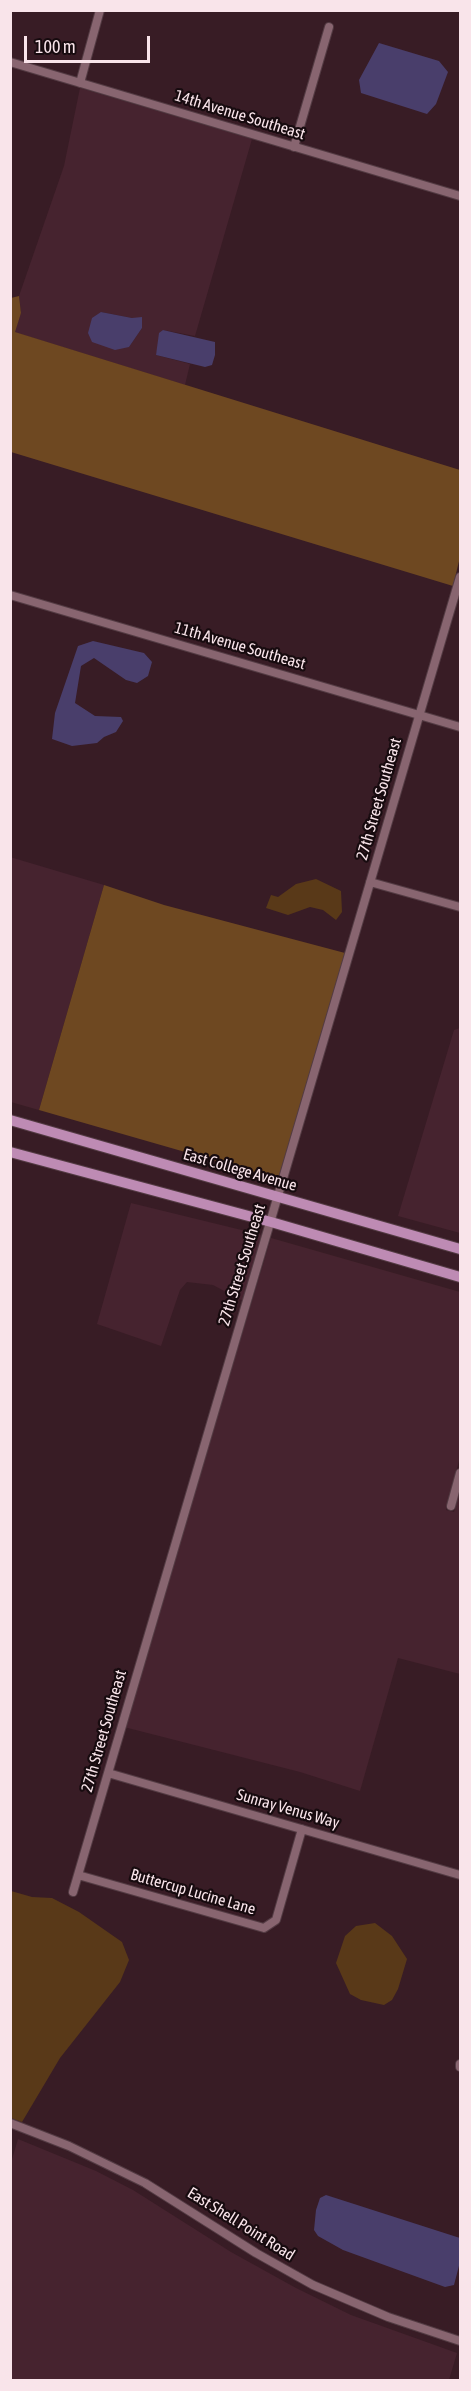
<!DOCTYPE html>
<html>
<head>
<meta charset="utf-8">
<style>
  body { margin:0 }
  #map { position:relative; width:471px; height:2391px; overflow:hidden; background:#381c25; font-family:"Asap Condensed",sans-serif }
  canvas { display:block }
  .frame { position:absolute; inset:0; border:12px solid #f9e4ea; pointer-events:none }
  .scale { position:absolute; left:24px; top:36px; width:126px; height:27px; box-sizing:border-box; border:3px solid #f9e4ea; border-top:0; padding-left:8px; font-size:18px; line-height:21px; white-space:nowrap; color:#f9e4ea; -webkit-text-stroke:4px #170b0f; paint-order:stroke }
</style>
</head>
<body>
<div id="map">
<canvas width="471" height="2391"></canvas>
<div class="frame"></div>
<div class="scale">100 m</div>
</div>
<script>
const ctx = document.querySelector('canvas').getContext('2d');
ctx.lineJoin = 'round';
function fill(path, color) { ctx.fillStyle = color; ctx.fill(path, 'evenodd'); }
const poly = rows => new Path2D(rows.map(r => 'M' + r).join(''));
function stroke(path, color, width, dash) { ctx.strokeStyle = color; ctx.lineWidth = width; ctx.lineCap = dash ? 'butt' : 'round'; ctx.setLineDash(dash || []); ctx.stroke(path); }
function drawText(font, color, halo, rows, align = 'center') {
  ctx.font = font + ' "Asap Condensed",sans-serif'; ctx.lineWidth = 4.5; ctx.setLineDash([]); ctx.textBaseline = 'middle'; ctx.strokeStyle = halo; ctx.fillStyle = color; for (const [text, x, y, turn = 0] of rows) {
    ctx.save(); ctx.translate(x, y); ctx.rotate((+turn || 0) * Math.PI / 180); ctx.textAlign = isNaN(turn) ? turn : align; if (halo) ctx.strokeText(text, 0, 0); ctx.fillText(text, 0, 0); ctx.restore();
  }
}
fill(poly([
  [80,88,252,139,195,336,163,330,156,355,190,364,185,385,14,332,21,313,19,296,64,166],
  [101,312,132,318,142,328,129,347],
  [10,857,104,885,39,1110,11,1102],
  [460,1028,460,1233,398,1216,454,1030],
  [131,1203,262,1235,243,1301,213,1285,187,1282,180,1290,161,1346,97,1324],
  [271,1238,460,1292,460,1457,446,1510,454,1512,460,1489,460,1674,398,1658,360,1791,300,1772,124,1727],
  [18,2139,96,2171,133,2190,231,2252,296,2288,351,2315,457,2353,449,2380,11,2380,10,2166]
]), '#46232f');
fill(poly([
  [316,879,341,891,342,912,336,920,323,910,310,907,288,915,266,908,271,895,278,897,296,884],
  [11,1891,32,1897,52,1898,79,1912,122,1942,129,1960,120,1982,60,2058,22,2122,11,2118],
  [375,1923,392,1936,407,1959,398,1989,392,2000,384,2005,361,2000,350,1994,336,1963,345,1936,356,1926]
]), '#593918');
fill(poly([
  [19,296,21,313,15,332,460,470,460,557,453,586,11,452,11,298],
  [104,885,164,905,345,953,279,1179,39,1110]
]), '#6e4821');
fill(poly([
  [379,43,439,61,448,72,436,104,427,114,361,93,359,80],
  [101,312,132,318,142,317,142,328,129,347,115,350,92,342,88,333,92,318],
  [163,330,215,342,215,355,212,365,205,367,156,355,159,333],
  [93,641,144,653,152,662,148,676,137,683,126,680,94,658,81,666,75,703,95,716,121,717,123,721,116,732,104,737,97,743,72,746,52,739,55,713,78,646],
  [326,2195,460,2238,460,2262,454,2285,445,2287,343,2250,318,2236,314,2230,316,2210,320,2198]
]), '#493e6b');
const minor = poly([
  [10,62,460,196],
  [80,83,100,10],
  [294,147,329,27],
  [10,595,460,727],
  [370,882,460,907],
  [451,1506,460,1473],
  [108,1773,460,1875],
  [78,1875,264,1928,276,1920,302,1829],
  [73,1892,460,577],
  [460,2067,460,2064],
  [10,2123,69,2146,145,2183,256,2253,313,2285,388,2317,460,2341]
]);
const major = poly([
  [10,1120,460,1249],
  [10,1152,271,1222,460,1277]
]);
stroke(minor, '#533b43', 10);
stroke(major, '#533b43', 12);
stroke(minor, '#886570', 8);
stroke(major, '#be8bb4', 10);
drawText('16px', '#f9e4ea', '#170b0f', [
  ["14th Avenue Southeast",240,115,17],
  ["11th Avenue Southeast",240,646,16],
  ["27th Street Southeast",379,799,-74],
  ["East College Avenue",240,1170,16],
  ["27th Street Southeast",242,1265,-73],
  ["27th Street Southeast",104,1731,-74],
  ["Sunray Venus Way",288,1809,16],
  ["Buttercup Lucine Lane",193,1892,16],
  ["East Shell Point Road",241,2224,32]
]);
</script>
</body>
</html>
